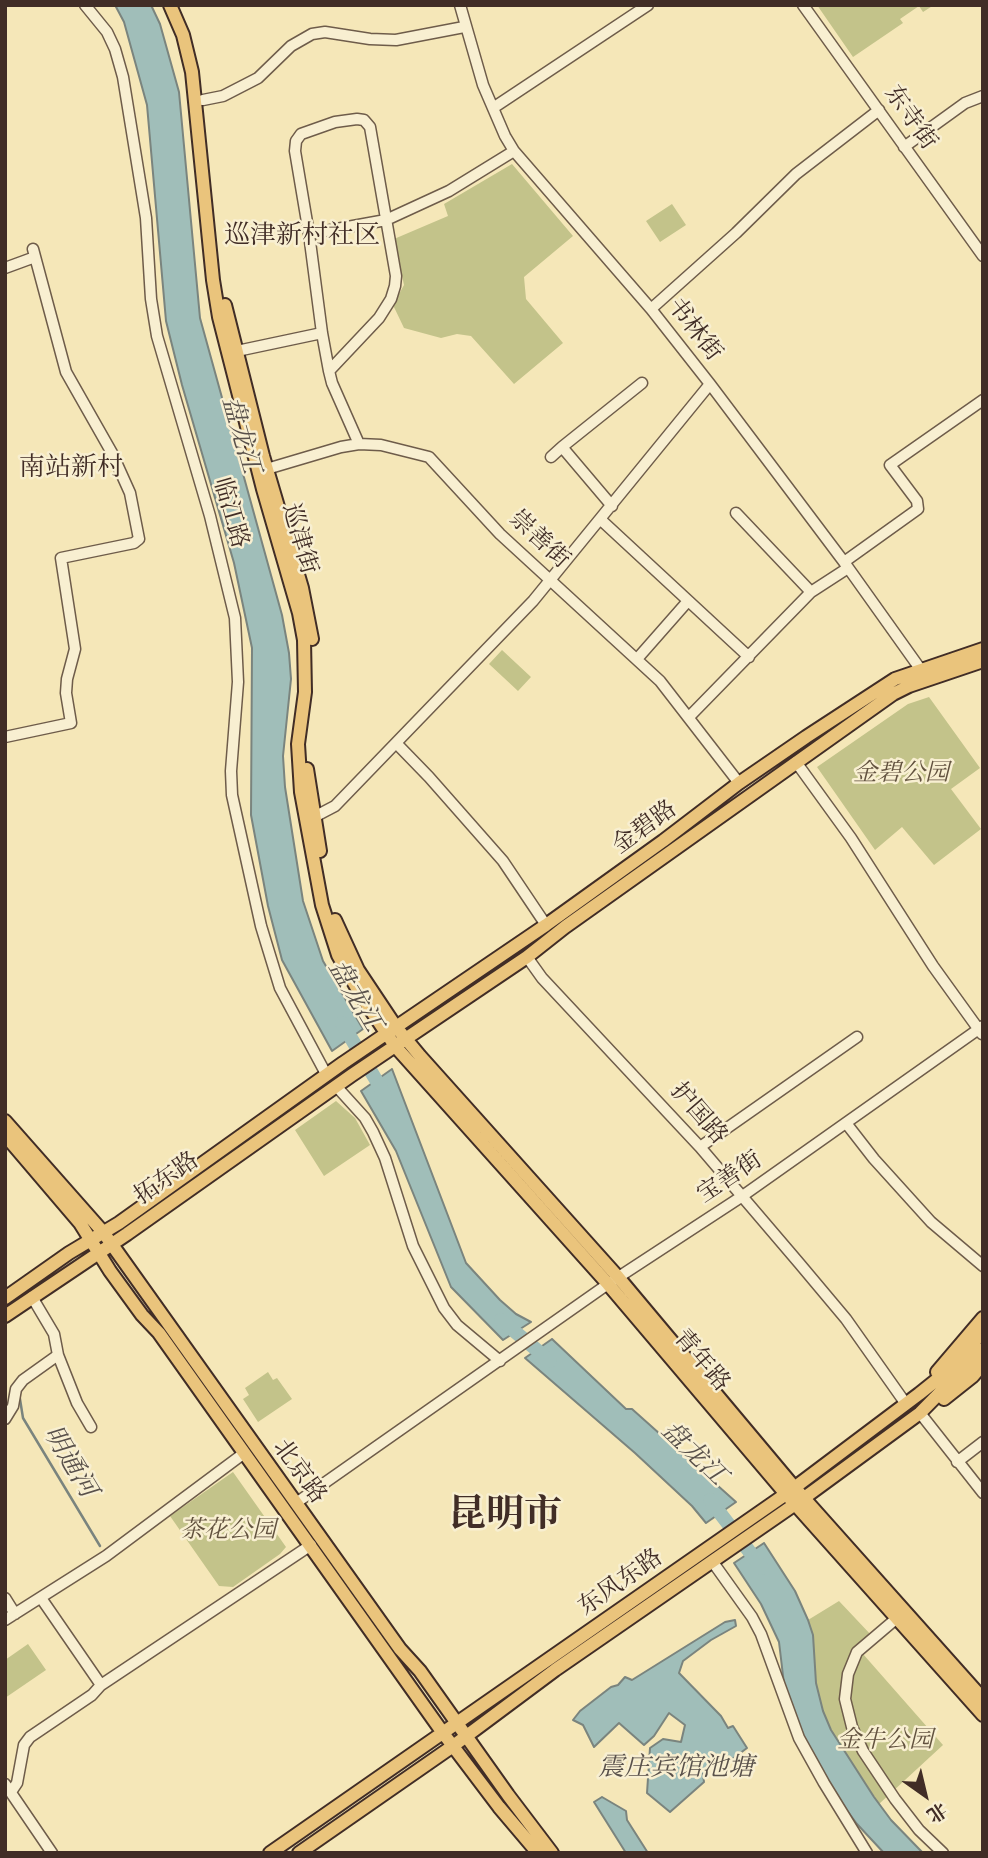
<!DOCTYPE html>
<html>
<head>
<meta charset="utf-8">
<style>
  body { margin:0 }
  #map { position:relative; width:988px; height:1858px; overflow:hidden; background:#f5e7b8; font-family:"IM FELL French Canon","Noto Serif SC",serif }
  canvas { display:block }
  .frame { position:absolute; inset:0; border:7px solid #412d26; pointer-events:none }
  .north { position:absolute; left:890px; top:1760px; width:70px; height:70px; -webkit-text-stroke:5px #f8efd1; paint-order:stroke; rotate:146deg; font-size:19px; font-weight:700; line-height:28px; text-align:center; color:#412d26 }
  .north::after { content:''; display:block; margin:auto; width:24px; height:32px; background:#412d26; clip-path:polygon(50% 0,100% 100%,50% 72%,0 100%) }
</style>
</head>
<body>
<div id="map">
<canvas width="988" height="1858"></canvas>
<div class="frame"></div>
<div class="north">北</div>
</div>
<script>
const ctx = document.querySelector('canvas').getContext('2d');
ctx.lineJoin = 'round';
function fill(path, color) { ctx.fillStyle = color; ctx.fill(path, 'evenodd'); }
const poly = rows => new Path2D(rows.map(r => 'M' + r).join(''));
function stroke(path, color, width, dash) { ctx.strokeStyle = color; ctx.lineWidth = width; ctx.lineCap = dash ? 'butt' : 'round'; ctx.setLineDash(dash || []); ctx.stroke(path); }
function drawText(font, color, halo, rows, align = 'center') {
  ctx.font = font + ' "IM FELL French Canon","Noto Serif SC",serif'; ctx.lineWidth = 5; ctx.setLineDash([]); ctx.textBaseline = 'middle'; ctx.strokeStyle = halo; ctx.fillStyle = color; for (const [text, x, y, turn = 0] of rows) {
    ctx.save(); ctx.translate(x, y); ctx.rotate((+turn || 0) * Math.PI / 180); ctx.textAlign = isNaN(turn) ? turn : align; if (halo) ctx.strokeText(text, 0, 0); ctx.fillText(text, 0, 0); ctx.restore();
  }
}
fill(poly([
  [817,5,934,5,923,12,919,6,900,19,903,23,853,57],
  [512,164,573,236,524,277,526,299,563,343,514,384,471,336,457,334,441,338,404,328,393,305,404,285,394,239,448,216,444,204],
  [672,204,686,225,660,242,646,221],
  [502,650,531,677,518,691,489,664],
  [929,697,980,768,951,789,981,829,934,865,902,827,875,850,817,767,908,704],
  [336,1101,355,1118,370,1145,324,1176,295,1130],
  [268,1372,273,1380,277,1378,292,1399,258,1422,243,1399,249,1395,245,1388],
  [233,1472,286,1547,280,1554,233,1587,219,1586,170,1516],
  [839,1601,872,1636,863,1654,943,1745,879,1804,831,1730,823,1711,816,1683,813,1635,808,1620],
  [28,1644,46,1670,5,1698,5,1660]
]), '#c3c38a');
const water = poly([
  [115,5,151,5,160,24,179,92,200,318,282,615,289,653,291,679,283,756,285,787,303,901,323,961,363,1029,332,1051,282,960,268,906,251,815,252,648,234,563,182,385,166,321,147,105,124,22,115,5],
  [392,1069,466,1263,500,1300,516,1314,531,1322,503,1340,451,1287,396,1151,361,1091,392,1069],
  [552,1339,626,1409,632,1409,736,1502,706,1523,692,1506,635,1453,525,1358,552,1339],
  [764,1543,795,1591,808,1620,813,1635,816,1683,823,1711,831,1730,874,1797,891,1820,923,1853,884,1853,857,1824,831,1789,801,1736,784,1684,779,1642,761,1604,734,1563,764,1543],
  [735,1620,736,1626,711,1640,683,1661,679,1673,721,1716,728,1728,733,1726,747,1748,719,1769,713,1765,703,1774,704,1782,670,1812,647,1793,650,1748,663,1739,681,1742,685,1725,669,1713,654,1736,644,1745,619,1723,594,1747,583,1725,573,1720,580,1711,611,1687,618,1685,625,1677,632,1680,725,1622,735,1620],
  [602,1797,626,1811,627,1820,648,1853,626,1853,594,1802,602,1797]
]);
fill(water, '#a0beb9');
stroke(water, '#7a847e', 2);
stroke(poly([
  [19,1393,23,1418,100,1546]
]), '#7a847e', 2.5);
stroke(poly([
  [342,1023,385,1095],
  [501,1320,550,1361],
  [710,1500,762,1568]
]), '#a0beb9', 14);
const minor = poly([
  [85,5,107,32,115,49,123,77,146,218,151,299,157,336,210,516,235,618,238,682,231,771,232,795,261,926,280,988,326,1074],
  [460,5,483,85,505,136,514,151,651,309,710,384,844,562,921,670],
  [803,5,983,256],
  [203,100,223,96,258,78,291,46,312,34,325,32,370,39,396,40,464,27],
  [493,108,648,5],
  [904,147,965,103,983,96],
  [309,234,386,220,449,191,514,151],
  [5,268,35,257],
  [651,309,736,233,796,174,879,110],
  [237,351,322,333],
  [329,371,379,318,391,299,395,286,396,276,370,127,364,120,357,119,335,122,301,134,296,141,295,151,309,234,322,333,329,371,332,383,359,444],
  [562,447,642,383],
  [551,457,562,447,612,506],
  [260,471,341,447,359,444,381,445,429,457,500,534,660,681,739,783],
  [736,513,811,592],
  [600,519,749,657],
  [844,562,918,509,917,501,890,465,983,400],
  [637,659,688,601],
  [689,717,811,592,848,568],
  [5,737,71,723,66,693,67,679,75,649,61,558,134,543,139,539,130,493,112,453,66,372,33,249],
  [396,743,429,777,503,861,546,925],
  [796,762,851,838,933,966,982,1034],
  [314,817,335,806,533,601,710,384],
  [527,957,542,978,700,1147,799,1263,846,1319,906,1404],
  [336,1086,365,1118,373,1132,385,1158,413,1246,444,1308,457,1325,500,1361],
  [846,1123,874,1159,931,1222,983,1266],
  [700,1147,857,1037],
  [58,1355,77,1403,91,1427],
  [920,1413,983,1493],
  [5,1419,13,1406,16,1389,23,1380,58,1355,54,1334,32,1297],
  [957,1462,983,1442],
  [296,1503,608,1284,741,1197,983,1026],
  [712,1561,752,1617,761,1634,799,1738,824,1783,867,1853],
  [5,1598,15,1614],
  [41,1598,101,1685],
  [897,1618,857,1652,848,1674,845,1699,852,1727,863,1751,895,1799,919,1830,943,1853],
  [5,1620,106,1556,243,1454],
  [5,1784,52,1853],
  [11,1792,17,1783,24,1745,30,1737,92,1695,101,1685,311,1545]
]);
const major = poly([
  [170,5,183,35,192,72,213,280,219,317,263,489,299,613,304,640,305,692,298,744,301,792,322,905,338,955,362,997,395,1046,608,1284,786,1494,983,1715],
  [225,305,263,456,302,588,312,639],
  [307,769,320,851],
  [335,920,358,970,396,1027,420,1056,618,1277,794,1487,983,1699],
  [5,1121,103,1232,400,1649,420,1671,508,1795,552,1853],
  [5,1135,80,1223,110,1271,142,1315,159,1333,443,1733,499,1807,538,1853],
  [5,1298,69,1253,119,1223,343,1063,546,925,663,841,739,783,806,737,895,679,983,649],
  [5,1316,127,1234,352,1075,527,957,565,927,893,694,909,686,983,661],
  [937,1372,983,1318],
  [944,1399,973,1376,983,1364],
  [270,1853,786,1494,919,1394,954,1366,983,1331],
  [299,1853,453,1746,555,1670,804,1498,920,1413,983,1349]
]);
stroke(minor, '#6e5c4a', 13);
stroke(major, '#412d26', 16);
stroke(minor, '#f8efd1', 10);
stroke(major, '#eac47c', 12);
drawText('24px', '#412d26', '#f8efd1', [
  ["东寺街",910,118,55],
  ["书林街",694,330,52],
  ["临江路",230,513,74],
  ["巡津街",299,539,74],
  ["崇善街",539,540,43],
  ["金碧路",645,828,-36],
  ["护国路",698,1114,49],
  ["宝善街",730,1178,-34],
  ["拓东路",167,1179,-35],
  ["青年路",701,1361,50],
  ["北京路",299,1472,54],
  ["东风东路",621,1583,-35]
]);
drawText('italic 24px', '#62523f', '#f8efd1', [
  ["金碧公园",901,774],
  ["茶花公园",228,1531],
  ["金牛公园",885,1741]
]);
drawText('26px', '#412d26', '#f8efd1', [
  ["巡津新村社区",302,237],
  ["南站新村",71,469]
]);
drawText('italic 26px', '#59514b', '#f8efd1', [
  ["盘龙江",240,435,74],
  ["盘龙江",354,996,59],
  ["盘龙江",693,1454,44],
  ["明通河",69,1462,59],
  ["震庄宾馆池塘",676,1769]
]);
drawText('bold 38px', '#412d26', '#f8efd1', [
  ["昆明市",505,1517]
]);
</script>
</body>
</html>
